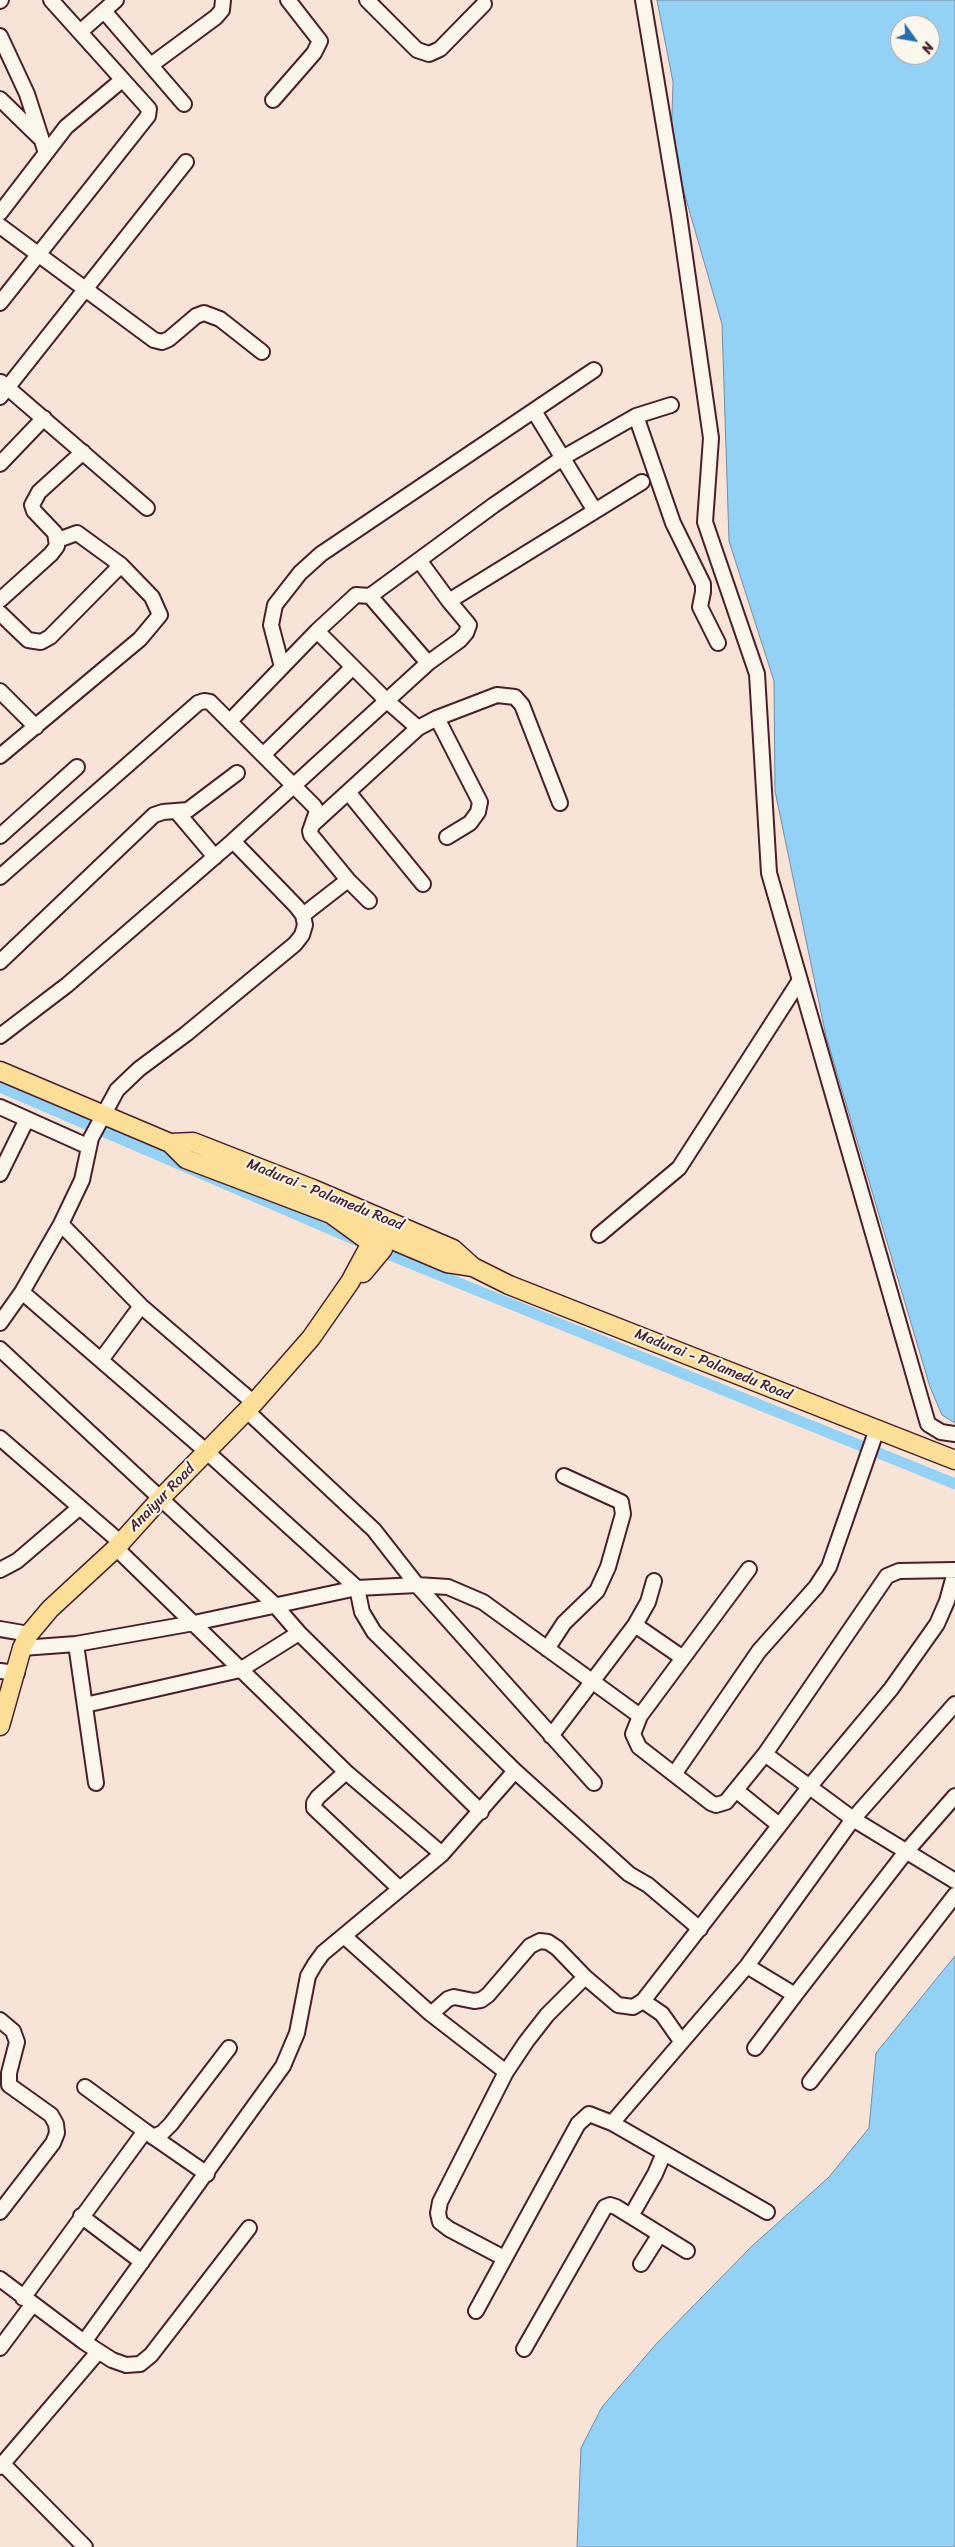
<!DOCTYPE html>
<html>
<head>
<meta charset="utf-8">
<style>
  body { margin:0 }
  #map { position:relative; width:955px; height:2547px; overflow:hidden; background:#f7e4d6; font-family:Sriracha,sans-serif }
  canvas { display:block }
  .north { position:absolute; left:890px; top:15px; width:50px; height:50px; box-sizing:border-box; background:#fbf7ec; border:1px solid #b4a19f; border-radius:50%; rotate:122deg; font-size:14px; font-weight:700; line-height:20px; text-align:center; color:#4a1f2b }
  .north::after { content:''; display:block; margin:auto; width:18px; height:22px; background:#1f6fb2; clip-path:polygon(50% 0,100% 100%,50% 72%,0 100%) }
</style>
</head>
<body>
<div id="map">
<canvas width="955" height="2547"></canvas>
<div class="north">N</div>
</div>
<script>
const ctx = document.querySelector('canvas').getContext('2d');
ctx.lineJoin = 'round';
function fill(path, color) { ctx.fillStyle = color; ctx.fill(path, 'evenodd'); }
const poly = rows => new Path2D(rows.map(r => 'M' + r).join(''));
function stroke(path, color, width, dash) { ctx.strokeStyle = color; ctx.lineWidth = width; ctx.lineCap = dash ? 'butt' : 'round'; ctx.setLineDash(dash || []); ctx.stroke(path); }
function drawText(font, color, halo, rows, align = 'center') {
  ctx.font = font + ' Sriracha,sans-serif'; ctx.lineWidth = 4; ctx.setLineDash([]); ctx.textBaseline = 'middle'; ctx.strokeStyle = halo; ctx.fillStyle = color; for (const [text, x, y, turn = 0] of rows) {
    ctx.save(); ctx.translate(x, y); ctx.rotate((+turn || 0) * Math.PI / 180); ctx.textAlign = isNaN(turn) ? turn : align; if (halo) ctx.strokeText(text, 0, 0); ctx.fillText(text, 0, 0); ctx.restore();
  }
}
const water = poly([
  [657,0,955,0,955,1423,942,1415,930,1387,826,1036,775,791,774,681,729,541,722,324,671,147,673,82,657,0],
  [900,25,930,25,930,55,900,55,900,25],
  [955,1956,955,2547,577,2547,581,2448,602,2407,657,2343,752,2246,829,2177,869,2128,876,2053,955,1956]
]);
fill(water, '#94d2f5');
stroke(water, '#768aa4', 1);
stroke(poly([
  [0,1087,358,1241],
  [375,1249,955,1484]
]), '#94d2f5', 11);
const minor = poly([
  [367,0,417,50,429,54,440,49,484,4],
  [643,0,679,215,711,438,705,522,757,674,769,873,928,1424,941,1432,955,1434],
  [0,1,1,0],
  [104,11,184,104],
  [80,32,116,0],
  [0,36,27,94,46,153],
  [151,65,216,17,222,10,223,0],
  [0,99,39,137],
  [273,100,314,53,320,41,288,0],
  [0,213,66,127,122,80],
  [0,226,154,340,162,342,169,339,196,316,204,313,220,319,262,352],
  [0,303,148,116,149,109,51,0],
  [1,382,147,508],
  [0,397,186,162],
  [534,411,595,511],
  [636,416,673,523,703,584,703,592,700,607,718,643],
  [0,464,44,418],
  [419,560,449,601],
  [370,596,494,505,564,457,636,416,671,405],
  [0,600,51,554,57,546,55,533,34,511,32,505,39,492,83,452],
  [0,613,28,640,41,642,50,637,121,565],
  [317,631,386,700,418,728],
  [282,667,271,625,275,605,300,573,321,554,594,370],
  [0,691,36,727],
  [437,718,480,802,478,812,470,823,447,837],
  [230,721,317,631,356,595,370,596,428,663],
  [263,755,353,667],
  [0,756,140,639,160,615,152,597,121,565,77,533,58,540],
  [348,792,423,884],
  [177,812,215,857],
  [313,824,418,728,437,718,497,695,515,697,522,705,560,803],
  [0,836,77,767],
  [0,877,198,703,204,701,210,702,314,806,317,811,310,831,311,835,348,880,369,901],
  [303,915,348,880],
  [0,962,154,815,163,812,188,810,237,773],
  [0,1036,67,985,233,841,428,663,460,640,466,633,469,625,449,601,642,482],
  [0,1107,87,1146],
  [0,1174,27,1119],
  [61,1224,141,1306,254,1403],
  [599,1235,679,1168,800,980],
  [0,1323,22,1292,61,1224,82,1180,91,1138,117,1090,139,1069,186,1034,295,944,302,935,305,925,303,915,296,906,233,841],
  [0,1349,274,1604,299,1633,481,1812],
  [101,1360,141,1306],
  [247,1411,374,1530,417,1585,448,1587,483,1602,640,1716,633,1734,639,1747,711,1803,716,1805,726,1802,765,1754,853,1819,955,1881],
  [0,1438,120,1542],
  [116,1548,346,1772,442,1854],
  [0,1570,17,1561,79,1508],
  [635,1625,683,1658],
  [0,1629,29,1634],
  [76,1644,96,1783],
  [22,1648,76,1644,194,1623,357,1588,417,1585,594,1783],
  [547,1649,564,1623,597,1591,608,1567,623,1514,621,1502,564,1476],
  [0,1671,17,1673],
  [85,1705,240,1670,299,1633],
  [640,1716,749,1569],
  [551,1736,635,1625,648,1602,654,1581],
  [765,1754,887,1576,899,1571,955,1570],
  [515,1771,629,1874,648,1885,700,1929],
  [346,1772,318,1797,314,1803,314,1808,400,1889],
  [675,1773,759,1651,816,1587,829,1567,877,1429],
  [737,1791,779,1825],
  [344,1936,431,2014,448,1999,454,1997,474,2001,481,2000,488,1995,530,1946,540,1941,548,1942,557,1948,585,1977,618,2005,633,2007,643,2001,810,1786,891,1689,937,1624,947,1601,955,1572],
  [747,1966,795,1995,905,1853,955,1796],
  [643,2001,662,2014,681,2041],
  [431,2014,506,2072],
  [0,2020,13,2031,17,2042,9,2073,9,2085,51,2115,56,2124,57,2133,53,2143,0,2212],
  [755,2048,795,1995],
  [810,2082,955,1895],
  [85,2087,145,2131],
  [153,2137,162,2133,171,2124,229,2048],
  [767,2212,612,2123,747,1966,853,1819,955,1704],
  [81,2216,142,2262],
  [631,2216,655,2174,664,2153],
  [504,2258,449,2229,440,2222,438,2213,440,2202,506,2072,526,2042,547,2015,585,1977],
  [641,2264,660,2234],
  [0,2279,84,2342,283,2066,297,2033,308,1976,315,1964,323,1953,442,1854,515,1771,374,1632,362,1612,357,1588,207,1452,22,1292],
  [23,2298,145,2131,207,2174],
  [476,2311,578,2124,589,2114,612,2123],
  [84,2342,112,2360,126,2365,140,2364,151,2355,249,2228],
  [0,2348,32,2305],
  [524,2349,605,2207,610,2205,616,2207,687,2251],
  [3,2464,85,2547],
  [0,2467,98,2352]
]);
const major = poly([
  [0,1071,170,1143,186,1159,331,1214,447,1263,473,1267],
  [170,1143,193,1142,313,1189,453,1249,473,1267,509,1285,955,1460],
  [363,1273,383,1249,381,1227],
  [0,1726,22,1648,29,1634,50,1609,116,1548,161,1498,254,1403,311,1338,350,1282,371,1243,331,1214]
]);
stroke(minor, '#4a1f2b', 18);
stroke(major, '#4a1f2b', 21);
stroke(minor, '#fbf7ec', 14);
stroke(major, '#fdde96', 18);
drawText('15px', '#4a1f2b', '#fbf7ec', [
  ["Madurai - Palamedu Road",325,1195,22],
  ["Madurai - Palamedu Road",713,1365,22],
  ["Anaiyur Road",162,1498,-46]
]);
</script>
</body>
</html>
